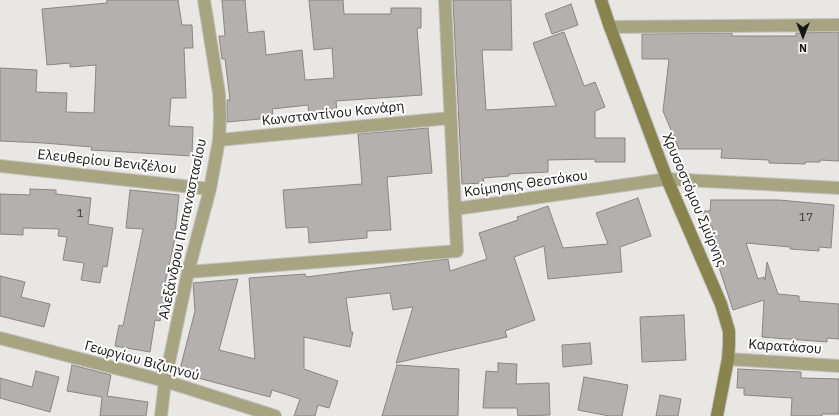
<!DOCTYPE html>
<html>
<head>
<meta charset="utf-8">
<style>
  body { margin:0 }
  #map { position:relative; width:839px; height:416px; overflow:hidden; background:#e9e7e4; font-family:"IBM Plex Sans",sans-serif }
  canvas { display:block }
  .north { position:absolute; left:783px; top:16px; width:40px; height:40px; -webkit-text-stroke:3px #fff; paint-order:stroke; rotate:180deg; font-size:11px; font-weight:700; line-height:16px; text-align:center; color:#161615 }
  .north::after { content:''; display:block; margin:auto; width:14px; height:18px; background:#161615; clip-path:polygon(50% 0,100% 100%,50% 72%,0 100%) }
</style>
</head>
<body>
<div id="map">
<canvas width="839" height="416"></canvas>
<div class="north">N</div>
</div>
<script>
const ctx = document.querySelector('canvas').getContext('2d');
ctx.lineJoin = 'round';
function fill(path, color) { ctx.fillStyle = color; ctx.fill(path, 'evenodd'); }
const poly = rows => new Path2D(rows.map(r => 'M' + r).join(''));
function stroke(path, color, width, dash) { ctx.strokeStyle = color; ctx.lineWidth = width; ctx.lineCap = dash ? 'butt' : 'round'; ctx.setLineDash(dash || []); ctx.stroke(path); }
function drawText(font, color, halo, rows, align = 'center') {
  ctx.font = font + ' "IBM Plex Sans",sans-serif'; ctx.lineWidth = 4; ctx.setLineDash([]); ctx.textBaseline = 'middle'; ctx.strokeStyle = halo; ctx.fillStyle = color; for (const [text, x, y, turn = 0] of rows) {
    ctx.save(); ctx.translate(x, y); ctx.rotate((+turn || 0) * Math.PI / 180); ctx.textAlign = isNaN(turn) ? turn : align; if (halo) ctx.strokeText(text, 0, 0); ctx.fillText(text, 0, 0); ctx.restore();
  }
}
const building = poly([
  [107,0,178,0,182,25,192,25,193,48,184,48,186,98,171,98,169,126,193,127,192,156,91,150,92,147,44,143,0,141,0,68,37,70,36,92,67,93,66,112,94,113,96,65,70,67,70,63,47,65,42,9,107,3,107,0],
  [222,0,245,0,248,33,264,31,266,55,302,50,305,80,334,78,332,48,314,50,309,0,343,0,344,14,391,14,391,8,421,8,421,28,417,28,422,95,336,101,337,112,309,114,308,105,272,109,273,114,260,115,260,119,227,122,227,100,230,100,225,59,222,59,219,36,225,36,222,0],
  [453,0,511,0,512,50,482,50,486,110,556,106,533,43,564,32,584,86,595,82,605,107,595,111,595,138,625,138,625,162,595,162,595,159,548,160,548,172,509,174,509,176,483,178,484,183,462,184,453,0],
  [571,4,578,25,552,34,545,14,571,4],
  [839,32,839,161,820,160,820,162,805,162,805,164,769,163,769,160,721,158,722,149,679,149,663,111,669,59,642,59,642,34,732,33,732,36,796,36,796,33,839,32],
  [428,128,432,173,387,177,391,230,367,231,367,238,309,243,308,227,286,228,283,190,362,184,358,134,428,128],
  [30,189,56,190,56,194,91,198,88,224,113,228,107,267,103,266,100,283,81,280,84,263,63,260,67,237,58,236,59,229,23,228,23,235,0,234,0,194,30,195,30,189],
  [130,190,179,195,174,243,162,297,165,298,160,321,155,320,150,352,115,346,119,325,123,326,143,229,126,228,130,190],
  [638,198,651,236,620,247,622,272,548,279,544,246,514,257,535,320,505,331,507,337,396,363,413,307,393,310,390,293,346,298,351,332,353,332,350,347,304,337,304,369,338,381,329,408,318,405,315,416,294,416,300,399,272,390,270,397,179,373,195,311,193,283,238,279,219,350,255,359,249,278,305,274,306,277,448,259,450,271,487,259,479,233,518,220,517,217,548,206,563,248,608,244,596,213,638,198],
  [711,200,779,200,834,205,831,248,819,247,819,251,790,249,790,247,746,243,758,279,764,277,765,280,767,262,778,294,799,296,799,301,839,304,839,339,827,338,827,342,762,337,764,300,733,310,712,246,712,226,704,226,704,211,710,211,711,200],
  [0,276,25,282,21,297,50,304,44,327,0,316,0,276],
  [684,315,686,360,642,362,640,317,684,315],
  [590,343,592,364,563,367,562,345,590,343],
  [498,363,517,364,516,384,549,383,550,415,518,416,517,408,483,408,486,371,498,372,498,363],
  [72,365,111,375,107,396,148,402,146,416,100,416,102,397,67,391,72,365],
  [397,365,459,369,458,416,382,416,397,365],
  [738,369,801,372,801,378,839,379,839,414,822,414,822,416,791,416,792,398,744,395,744,388,737,388,738,369],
  [36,371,59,377,50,412,0,398,0,378,32,387,36,371],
  [584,377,628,385,622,416,609,416,578,410,584,377],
  [660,395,681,399,678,416,656,416,660,395]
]);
fill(building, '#b3b0ae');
stroke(building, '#888583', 1);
const street = poly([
  [445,0,455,209],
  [610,27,839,25],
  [219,140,450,118],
  [0,166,210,189],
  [188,272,457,251,455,209,667,179,839,188],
  [0,338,165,381,275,416],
  [728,359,839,366],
  [161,416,165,381,188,272,210,189,219,140,220,118,219,93,204,0]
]);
const secondary = poly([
  [601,0,610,27,667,179,721,304,729,331,729,345,728,359,717,416]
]);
stroke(street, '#c3c1bf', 14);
stroke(secondary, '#c3c1bf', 14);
stroke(street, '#a7a581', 12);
stroke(secondary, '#89844e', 12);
drawText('12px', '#3d3c3b', null, [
  ["1",80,214],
  ["17",806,218]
]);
drawText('14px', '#161615', '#fff', [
  ["Κωνσταντίνου Κανάρη",333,114,-6],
  ["Ελευθερίου Βενιζέλου",107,162,6],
  ["Κοίμησης Θεοτόκου",526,184,-8],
  ["Χρυσοστόμου Σμύρνης",694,200,67],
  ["Αλεξάνδρου Παπαναστασίου",183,229,-78],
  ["Καρατάσου",785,347,4],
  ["Γεωργίου Βιζυηνού",142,361,15]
]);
</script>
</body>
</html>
